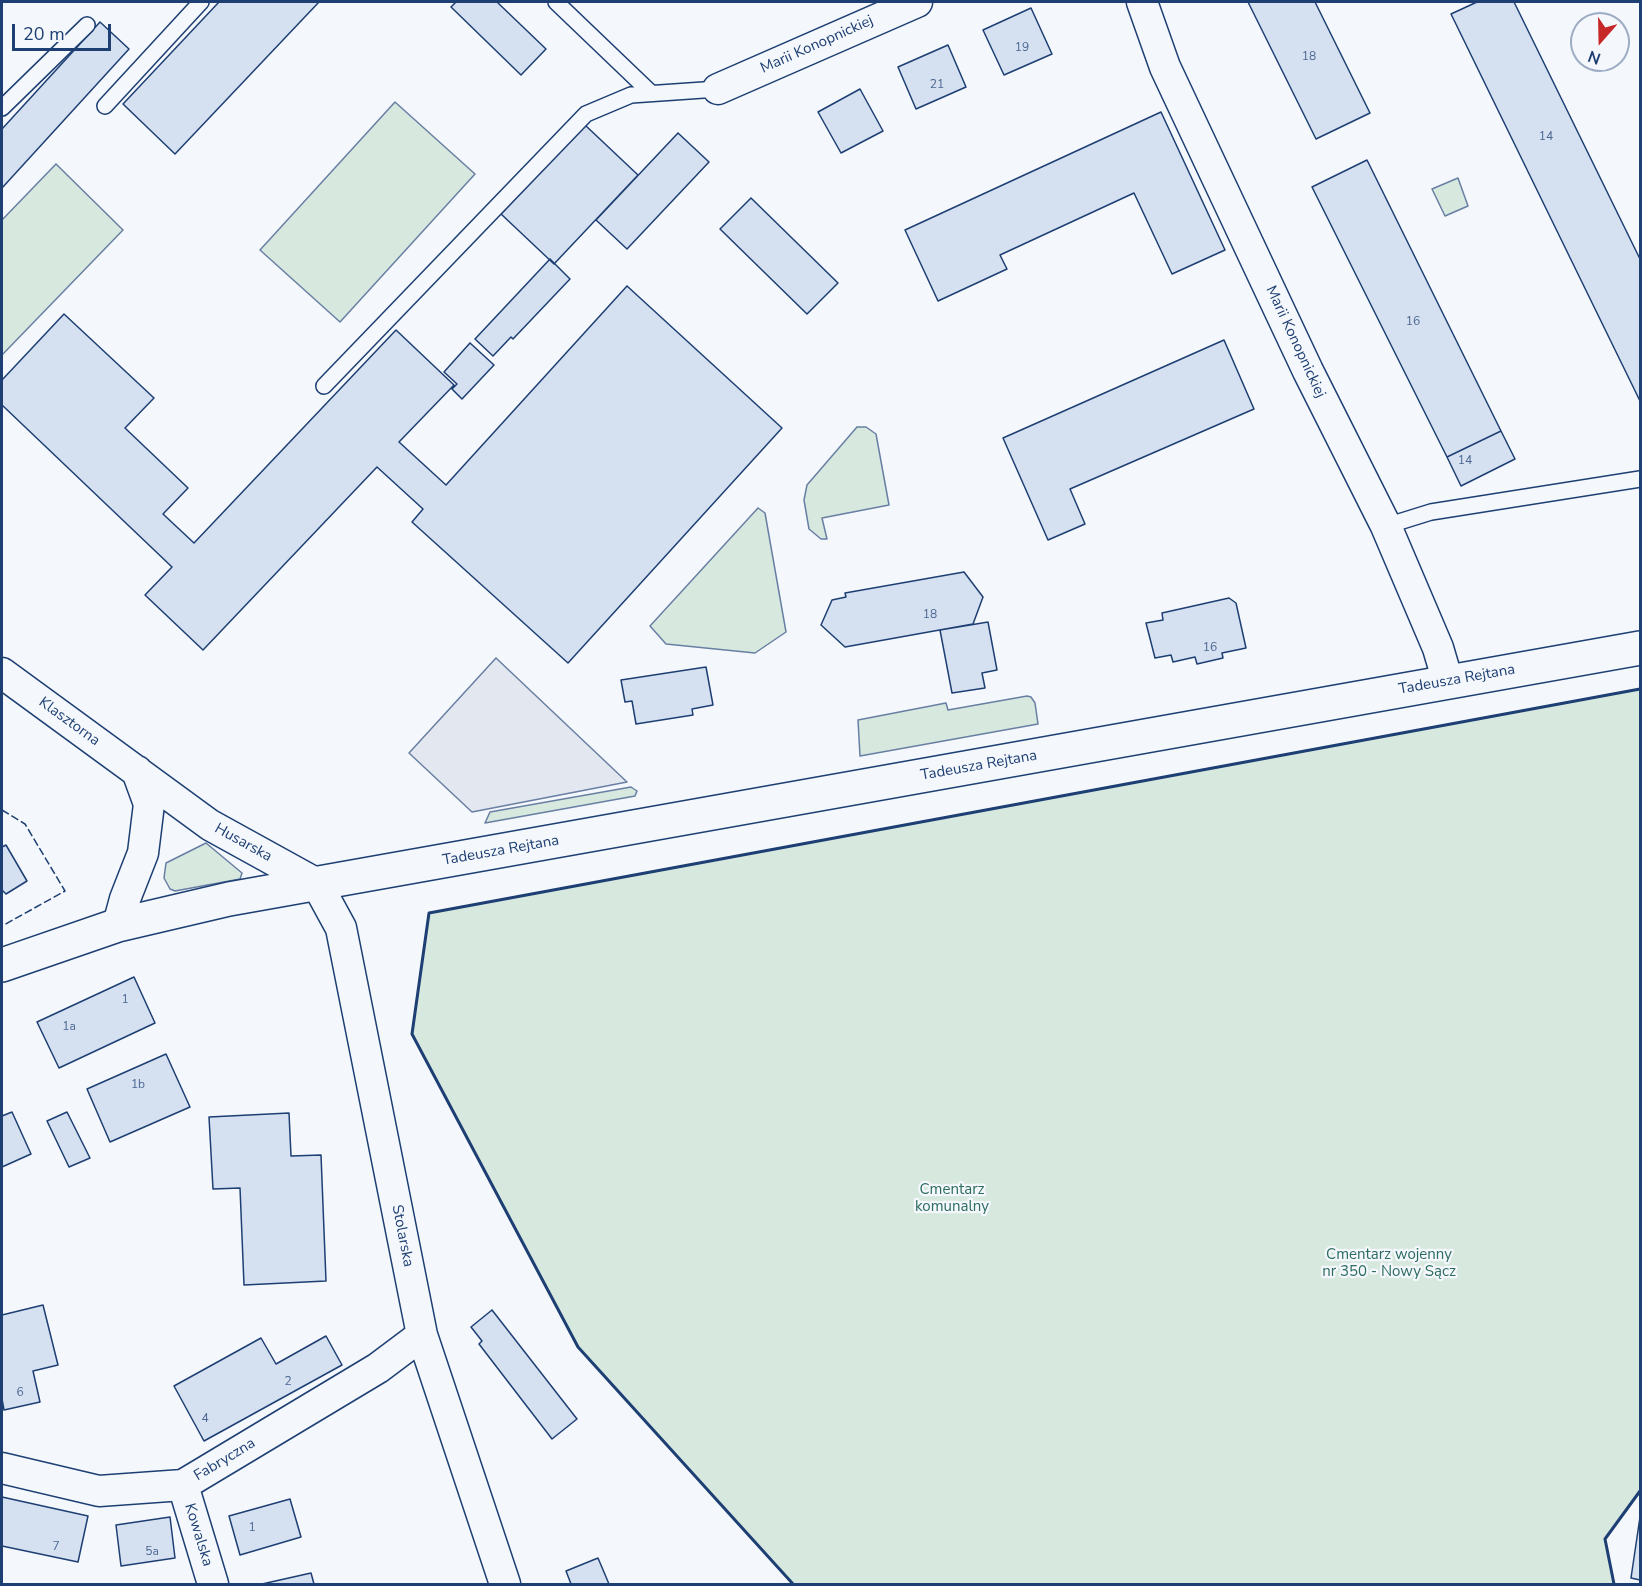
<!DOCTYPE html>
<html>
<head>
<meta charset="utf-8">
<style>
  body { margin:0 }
  #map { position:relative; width:1642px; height:1586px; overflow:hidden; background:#f4f7fb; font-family:"Nunito Sans",sans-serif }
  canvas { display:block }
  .frame { position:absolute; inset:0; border:3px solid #1d3f73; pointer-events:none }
  .north { position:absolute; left:1570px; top:12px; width:60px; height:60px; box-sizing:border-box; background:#f4f7fb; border:2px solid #9eadc5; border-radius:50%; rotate:200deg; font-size:16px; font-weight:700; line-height:24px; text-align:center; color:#1d3f73 }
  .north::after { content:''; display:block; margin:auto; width:21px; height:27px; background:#c62828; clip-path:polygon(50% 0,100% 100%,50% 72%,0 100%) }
  .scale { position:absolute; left:12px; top:24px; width:99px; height:27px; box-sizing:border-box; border:3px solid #1d3f73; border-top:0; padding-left:8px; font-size:18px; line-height:21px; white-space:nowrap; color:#1d3f73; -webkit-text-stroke:4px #f4f7fb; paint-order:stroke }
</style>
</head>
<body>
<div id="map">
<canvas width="1642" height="1586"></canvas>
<div class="frame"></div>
<div class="north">N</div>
<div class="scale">20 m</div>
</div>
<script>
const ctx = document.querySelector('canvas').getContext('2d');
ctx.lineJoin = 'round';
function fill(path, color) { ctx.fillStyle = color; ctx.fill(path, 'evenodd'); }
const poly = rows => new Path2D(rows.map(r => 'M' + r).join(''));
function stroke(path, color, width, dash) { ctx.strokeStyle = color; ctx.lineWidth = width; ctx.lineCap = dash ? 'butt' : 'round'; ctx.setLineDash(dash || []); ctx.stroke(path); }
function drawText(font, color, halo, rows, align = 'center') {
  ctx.font = font + ' "Nunito Sans",sans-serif'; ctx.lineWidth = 4.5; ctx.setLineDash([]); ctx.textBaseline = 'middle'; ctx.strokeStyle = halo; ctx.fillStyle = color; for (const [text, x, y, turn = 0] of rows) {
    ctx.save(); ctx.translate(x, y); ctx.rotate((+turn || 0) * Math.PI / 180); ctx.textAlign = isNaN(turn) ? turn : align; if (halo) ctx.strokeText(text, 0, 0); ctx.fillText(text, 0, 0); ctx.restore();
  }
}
const green = poly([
  [395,102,475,174,340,322,260,250,395,102],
  [56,164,123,230,2,355,2,220,56,164],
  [1458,178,1468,206,1445,216,1432,189,1458,178],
  [857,427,866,427,876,434,889,505,822,518,827,539,821,539,809,529,804,500,807,485,857,427],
  [758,508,765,513,786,632,755,653,666,644,650,626,758,508],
  [1640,689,1640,1491,1605,1539,1614,1584,793,1584,578,1347,412,1034,429,913,1640,689],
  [1027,696,1031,697,1035,703,1038,724,860,756,858,720,946,703,948,710,1027,696],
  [631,787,637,791,635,796,485,823,490,812,631,787],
  [206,843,242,873,240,879,175,891,170,889,164,878,166,863,206,843]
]);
fill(green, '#d7e8df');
stroke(green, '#687fa3', 1.5);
const parking = poly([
  [496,658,627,782,472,812,409,753,496,658]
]);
fill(parking, '#e3e8f0');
stroke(parking, '#687fa3', 1.5);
const building = poly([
  [219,2,319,2,175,154,123,104,219,2],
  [456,2,497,2,546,49,521,75,451,7,456,2],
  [1248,2,1315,2,1370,113,1316,139,1248,2],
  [1477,2,1514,2,1640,259,1640,401,1451,14,1477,2],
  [1031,8,1052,54,1004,75,983,30,1031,8],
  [100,22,129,49,2,188,2,129,100,22],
  [948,45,966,87,916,109,898,67,948,45],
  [860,89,883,131,841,153,818,112,860,89],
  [1161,112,1225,250,1172,274,1134,193,1000,255,1007,269,938,301,905,230,1161,112],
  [585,125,638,175,554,264,501,214,585,125],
  [678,133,709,162,627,249,596,220,678,133],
  [1367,160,1501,431,1447,457,1312,187,1367,160],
  [751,198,838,283,807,314,720,229,751,198],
  [550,259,570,279,513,339,511,337,493,356,475,339,550,259],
  [627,286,782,428,568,663,412,522,423,509,377,467,203,650,145,595,172,567,2,405,2,380,64,314,154,398,125,428,188,488,163,514,194,543,396,330,454,385,399,442,446,485,627,286],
  [1224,340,1254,409,1070,489,1085,524,1048,540,1003,438,1224,340],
  [470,343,494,365,462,399,452,389,457,384,444,372,470,343],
  [1501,431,1515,459,1461,486,1447,457,1501,431],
  [964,572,983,597,973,624,845,647,821,625,832,600,846,597,845,593,964,572],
  [1229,598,1236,603,1246,648,1222,653,1223,658,1197,664,1195,657,1173,662,1171,655,1155,658,1146,623,1163,620,1162,613,1229,598],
  [988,622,997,670,982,673,985,688,952,693,940,630,988,622],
  [706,667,713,705,692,709,693,715,636,724,632,701,625,702,621,680,706,667],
  [6,845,27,881,6,894,2,890,2,847,6,845],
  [134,977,155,1023,59,1068,37,1022,134,977],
  [166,1054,190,1107,110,1142,87,1089,166,1054],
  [12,1112,31,1154,2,1167,2,1116,12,1112],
  [67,1112,90,1158,69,1167,47,1121,67,1112],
  [289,1113,291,1156,321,1155,326,1281,244,1285,240,1188,213,1189,209,1117,289,1113],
  [43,1305,58,1365,33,1371,40,1402,4,1410,2,1399,2,1315,43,1305],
  [492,1310,577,1419,552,1439,479,1344,482,1341,471,1327,492,1310],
  [326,1336,342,1365,204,1441,174,1386,261,1338,276,1364,326,1336],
  [2,1497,88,1516,78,1562,2,1546,2,1497],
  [290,1499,301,1537,240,1555,229,1516,290,1499],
  [170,1517,175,1558,121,1566,116,1525,170,1517],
  [1640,1517,1640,1580,1631,1578,1640,1517],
  [598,1558,609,1584,571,1584,566,1571,598,1558],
  [311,1573,314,1584,262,1584,311,1573]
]);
fill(building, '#d5e0f0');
stroke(building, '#1d3f73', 1.5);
const service = poly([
  [556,2,651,93],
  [105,106,201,2],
  [2,108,87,25],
  [324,386,586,114,631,95,718,89],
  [1386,526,1431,512,1640,479]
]);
const minor = poly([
  [1142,2,1165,67,1308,371,1386,526,1438,648,1448,682],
  [718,89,917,2],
  [2,673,210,825,317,884,341,928,422,1335,505,1584],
  [118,925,125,899,143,853,149,804,137,771],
  [2,1468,99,1491,183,1485,378,1368,422,1335],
  [183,1485,213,1584]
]);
const tertiary = poly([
  [2,965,118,925,229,899,1640,648]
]);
stroke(service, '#1d3f73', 18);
stroke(minor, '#1d3f73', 33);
stroke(tertiary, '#1d3f73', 36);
stroke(service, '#f4f7fb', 15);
stroke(minor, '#f4f7fb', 30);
stroke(tertiary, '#f4f7fb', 33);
stroke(poly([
  [2,810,25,824,65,891,2,926]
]), '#1d3f73', 1.5, [8, 3]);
stroke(poly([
  [793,1584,578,1347,412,1034,429,913,1640,689],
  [1614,1584,1605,1539,1640,1491]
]), '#1d3f73', 3);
drawText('12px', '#4b6792', null, [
  ["19",1022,48],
  ["18",1309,57],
  ["21",937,85],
  ["14",1546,137],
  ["16",1413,322],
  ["14",1465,461],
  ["18",930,615],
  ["16",1210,648],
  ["1",125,1000],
  ["1a",69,1027],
  ["1b",138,1085],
  ["2",288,1382],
  ["6",20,1393],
  ["4",205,1419],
  ["1",252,1528],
  ["7",56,1547],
  ["5a",152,1552]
]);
drawText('15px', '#1d3f73', '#f4f7fb', [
  ["Marii Konopnickiej",817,45,-24],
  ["Marii Konopnickiej",1295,342,65],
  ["Tadeusza Rejtana",1457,680,-10],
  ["Klasztorna",69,722,36],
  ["Tadeusza Rejtana",979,766,-10],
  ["Husarska",243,843,29],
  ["Tadeusza Rejtana",501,851,-10],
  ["Stolarska",402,1236,79],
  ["Fabryczna",225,1460,-31],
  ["Kowalska",198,1535,73]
]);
drawText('15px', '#2c6c60', '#f4f7fb', [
  ["Cmentarz",952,1190],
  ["komunalny",952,1207],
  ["Cmentarz wojenny",1389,1255],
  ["nr 350 - Nowy Sącz",1389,1272]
]);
</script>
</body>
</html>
